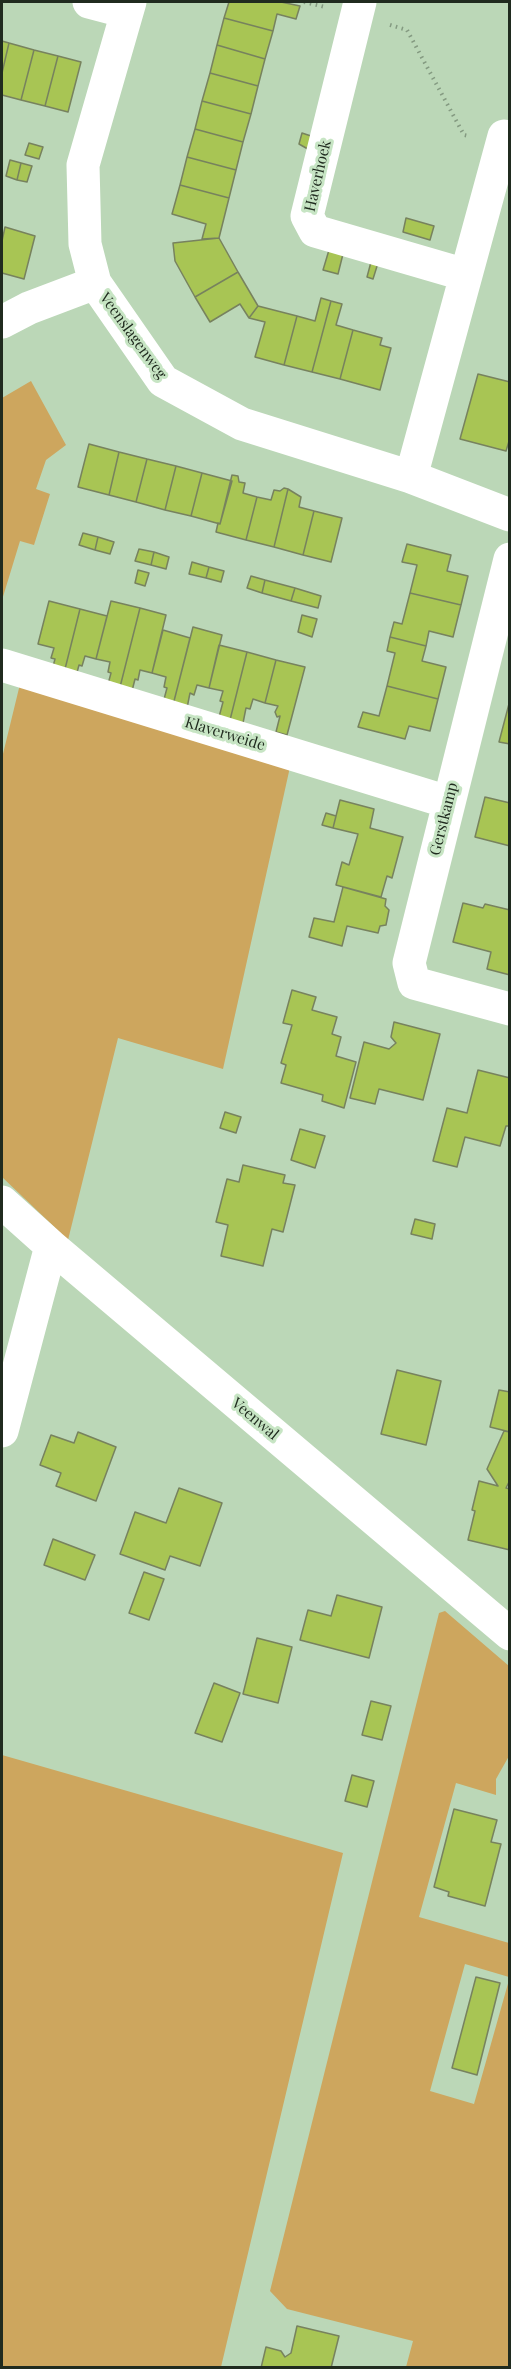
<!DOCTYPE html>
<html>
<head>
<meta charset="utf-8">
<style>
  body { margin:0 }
  #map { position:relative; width:511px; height:2369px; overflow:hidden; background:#bbd7b7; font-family:"Playfair Display",serif }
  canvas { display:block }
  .frame { position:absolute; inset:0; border:3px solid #202b1f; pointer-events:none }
</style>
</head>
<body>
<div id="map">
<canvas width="511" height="2369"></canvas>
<div class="frame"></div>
</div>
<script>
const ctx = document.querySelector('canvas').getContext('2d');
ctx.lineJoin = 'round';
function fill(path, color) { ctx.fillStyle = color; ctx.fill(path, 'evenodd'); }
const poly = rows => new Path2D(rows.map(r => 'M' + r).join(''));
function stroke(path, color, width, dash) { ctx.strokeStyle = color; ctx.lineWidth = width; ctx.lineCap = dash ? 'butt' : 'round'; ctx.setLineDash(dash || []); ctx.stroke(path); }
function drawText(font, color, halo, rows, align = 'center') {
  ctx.font = font + ' "Playfair Display",serif'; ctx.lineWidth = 6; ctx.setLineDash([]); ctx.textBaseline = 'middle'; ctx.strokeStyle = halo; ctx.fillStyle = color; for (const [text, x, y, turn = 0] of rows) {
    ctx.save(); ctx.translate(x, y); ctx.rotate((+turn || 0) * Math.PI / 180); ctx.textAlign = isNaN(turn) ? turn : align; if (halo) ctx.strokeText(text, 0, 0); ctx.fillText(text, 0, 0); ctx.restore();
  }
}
fill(poly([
  [31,381,66,445,46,460,36,489,50,494,34,545,20,541,2,600,2,398],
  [21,680,292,758,223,1069,118,1038,68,1240,2,1177,2,758],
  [445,1611,509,1666,509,1756,496,1779,496,1795,456,1783,419,1917,509,1943,509,1977,465,1964,430,2091,474,2104,509,1980,509,2367,406,2367,413,2341,287,2309,270,2291,439,1613],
  [2,1755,343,1853,221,2367,2,2367]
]), '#cda65e');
const building = poly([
  [229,2,281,2,300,6,296,19,277,14,273,31,224,18,229,2],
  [224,18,273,31,265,59,217,45,224,18],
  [2,41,9,43,2,73,2,41],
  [9,43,34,50,21,100,2,95,2,73,9,43],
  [217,45,265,59,258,86,210,73,217,45],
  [34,50,58,56,45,106,21,100,34,50],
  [58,56,81,62,68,112,45,106,58,56],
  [210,73,258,86,251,114,202,101,210,73],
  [202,101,251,114,243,142,195,129,202,101],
  [195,129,243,142,236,170,187,157,195,129],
  [302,133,317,138,313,152,299,144,302,133],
  [29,143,43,147,39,159,25,155,29,143],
  [187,157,236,170,229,198,180,185,187,157],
  [10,160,21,163,17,180,6,176,10,160],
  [21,163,32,166,27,182,17,180,21,163],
  [180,185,229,198,219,238,202,239,206,224,172,214,180,185],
  [406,218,434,226,430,240,403,232,406,218],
  [5,227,35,236,24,279,2,273,2,241,5,227],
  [219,238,238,272,195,297,175,261,173,243,219,238],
  [329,250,343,254,338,274,323,270,329,250],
  [371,262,378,263,373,279,367,277,371,262],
  [238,272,258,306,249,318,240,304,210,322,195,297,238,272],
  [321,298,331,301,312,372,284,365,297,316,315,321,321,298],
  [331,301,342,304,336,325,353,330,340,379,312,372,331,301],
  [258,306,297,316,284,365,255,357,265,322,249,318,258,306],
  [353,330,382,338,380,345,391,348,380,390,340,379,353,330],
  [478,374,510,382,510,438,506,451,460,439,478,374],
  [89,444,119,452,109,495,78,487,89,444],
  [119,452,147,459,136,502,109,495,119,452],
  [147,459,176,466,165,510,136,502,147,459],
  [176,466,202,473,191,516,165,510,176,466],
  [202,473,232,481,220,524,191,516,202,473],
  [232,475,238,476,239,482,245,483,243,493,257,497,246,540,216,532,218,523,220,524,232,475],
  [284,488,288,489,274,547,246,540,257,497,271,500,274,490,280,491,284,488],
  [288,489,301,497,299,507,314,511,303,555,274,547,288,489],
  [314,511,342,518,331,562,303,555,314,511],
  [83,533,98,537,95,550,79,545,83,533],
  [98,537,114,542,110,554,95,550,98,537],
  [407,544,451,555,447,571,468,576,461,605,410,593,417,565,402,562,407,544],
  [139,549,154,552,151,565,135,561,139,549],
  [154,552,169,557,166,569,151,565,154,552],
  [192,562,209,567,206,578,189,574,192,562],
  [209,567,224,571,221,582,206,578,209,567],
  [138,570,149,573,145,586,135,583,138,570],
  [251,576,265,580,262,593,247,588,251,576],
  [265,580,295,588,291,601,262,593,265,580],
  [295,588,321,596,318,608,291,601,295,588],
  [410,593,461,605,453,637,429,631,426,646,390,637,394,622,402,624,410,593],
  [49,601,80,609,63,677,51,674,55,659,51,658,54,648,38,644,49,601],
  [111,601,140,608,119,691,107,688,111,673,108,672,110,662,96,659,111,601],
  [140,608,166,615,152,673,140,670,138,680,135,679,131,695,119,691,140,608],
  [80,609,107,616,96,659,85,656,82,666,79,665,75,680,63,677,80,609],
  [302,615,317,619,312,637,298,632,302,615],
  [193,627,222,635,209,688,197,685,194,695,190,693,187,708,173,705,193,627],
  [163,630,190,638,173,705,163,703,167,688,164,687,166,677,152,673,163,630],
  [390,637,426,646,422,661,446,667,438,699,387,686,395,653,387,651,390,637],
  [219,645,247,652,230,720,219,717,223,702,220,701,223,691,209,688,219,645],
  [247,652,276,660,265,703,253,699,250,709,246,708,243,723,230,720,247,652],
  [276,660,305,667,287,735,276,732,280,716,277,717,275,712,278,706,265,703,276,660],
  [387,686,438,699,430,731,409,726,405,739,358,727,363,712,379,716,387,686],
  [510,700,510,744,499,742,510,700],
  [485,797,510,803,510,846,475,837,485,797],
  [340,800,374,809,370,828,403,837,392,878,387,876,381,897,336,885,342,862,349,865,358,834,333,828,340,800],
  [326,813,336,816,333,828,322,825,326,813],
  [343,887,386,899,385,906,389,910,386,925,380,926,378,933,347,926,342,946,309,937,314,918,334,922,343,887],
  [463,903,483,908,485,904,510,910,510,975,487,969,491,952,453,942,463,903],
  [292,990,316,997,312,1010,337,1017,332,1034,341,1037,336,1056,356,1062,344,1108,322,1101,323,1095,281,1083,286,1065,281,1063,292,1025,283,1023,292,990],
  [394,1022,440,1034,423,1100,379,1089,375,1104,350,1098,364,1042,389,1049,396,1043,391,1037,394,1022],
  [478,1070,510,1078,510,1126,506,1126,500,1146,465,1137,457,1167,433,1161,447,1108,467,1113,478,1070],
  [225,1112,241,1117,236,1133,220,1128,225,1112],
  [300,1129,325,1136,315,1168,291,1160,300,1129],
  [243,1165,285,1175,283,1183,295,1185,283,1232,272,1229,263,1266,221,1256,228,1225,216,1222,227,1179,239,1182,243,1165],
  [415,1219,435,1224,432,1239,411,1234,415,1219],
  [397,1370,441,1381,426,1445,381,1434,397,1370],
  [499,1390,510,1392,510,1432,490,1427,499,1390],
  [504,1431,510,1432,510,1480,506,1488,510,1489,510,1550,468,1540,475,1511,472,1510,479,1481,498,1486,487,1469,504,1431],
  [78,1432,116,1447,96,1501,56,1486,61,1473,40,1465,51,1435,74,1443,78,1432],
  [179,1488,222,1503,200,1566,170,1556,165,1570,120,1554,135,1512,166,1523,179,1488],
  [53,1539,95,1555,85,1580,44,1565,53,1539],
  [144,1572,164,1579,149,1620,129,1613,144,1572],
  [337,1595,382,1607,369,1658,300,1640,308,1610,331,1616,337,1595],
  [257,1638,292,1647,278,1703,243,1694,257,1638],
  [214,1683,240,1693,222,1742,195,1733,214,1683],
  [371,1701,391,1706,382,1740,362,1735,371,1701],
  [352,1775,374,1781,367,1807,345,1801,352,1775],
  [454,1809,497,1820,491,1842,501,1844,485,1906,448,1896,449,1892,434,1887,454,1809],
  [476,1977,500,1983,477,2075,452,2068,476,1977],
  [297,2326,339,2336,331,2368,261,2368,266,2347,281,2351,285,2357,291,2353,297,2326]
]);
fill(building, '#a8c554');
stroke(building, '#77825e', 1.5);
stroke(poly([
  [304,2,325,7],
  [390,25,407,30,464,135,469,136]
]), '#849a81', 4, [1.5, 4.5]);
stroke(poly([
  [89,2,127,12],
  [130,2,83,165,85,244,95,283,163,381,242,424,411,477,510,515],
  [360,2,307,216,315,231,466,275],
  [2,322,29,308,95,283],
  [411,477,504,136,510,138],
  [510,559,409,963,414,983,510,1009],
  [2,665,448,802],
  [2,1202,51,1246,510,1634],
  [2,1431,51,1246]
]), '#fff', 33);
drawText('15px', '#202b1f', '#c7e5c4', [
  ["Haverhoek",318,176,-77],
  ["Veenslagenweg",133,336,54],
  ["Klaverweide",225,734,17],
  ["Gerstkamp",444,819,-76],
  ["Veenwal",255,1419,40]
]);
</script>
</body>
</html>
